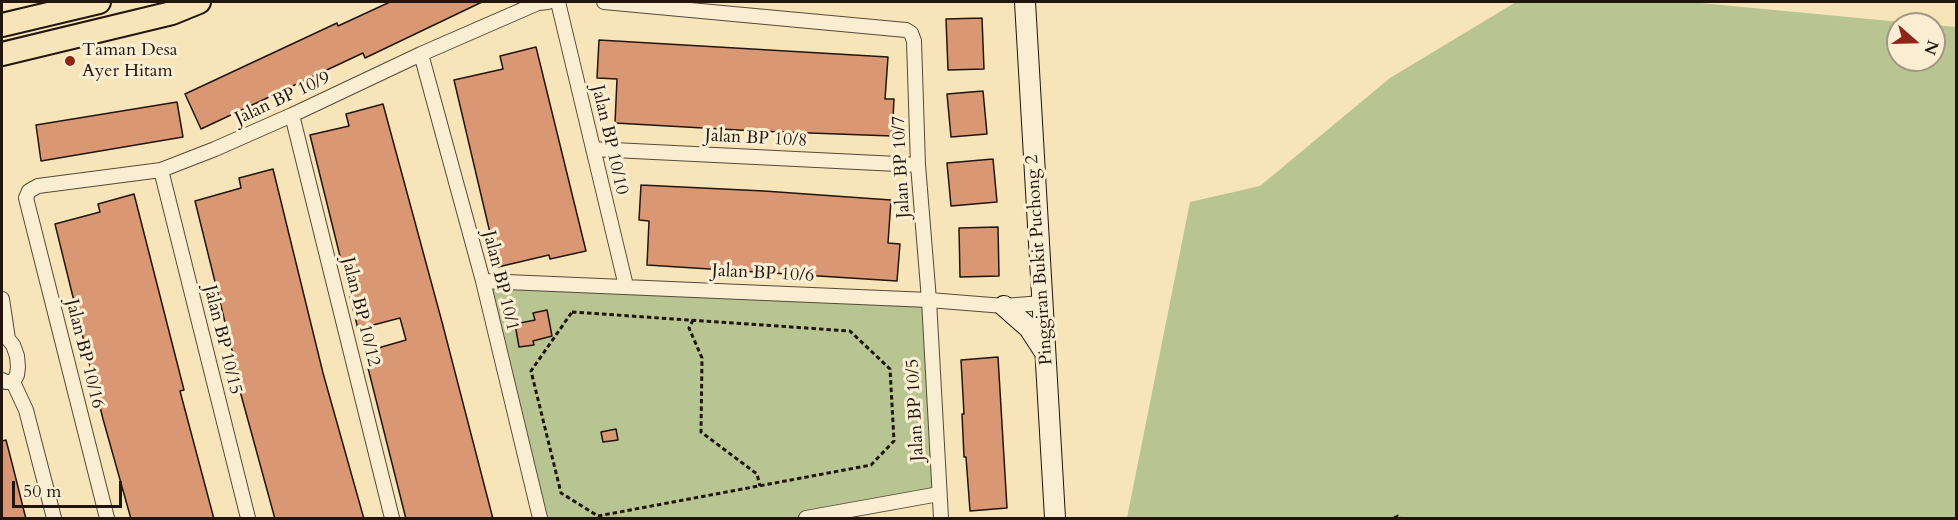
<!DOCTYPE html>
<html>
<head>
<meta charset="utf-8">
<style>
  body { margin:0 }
  #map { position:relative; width:1958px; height:520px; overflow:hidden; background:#f7e5b9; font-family:Cardo,serif }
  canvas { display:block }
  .frame { position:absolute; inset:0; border:3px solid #21150e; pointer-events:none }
  .north { position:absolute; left:1886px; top:12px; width:60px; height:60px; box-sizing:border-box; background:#faeed2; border:2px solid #a39784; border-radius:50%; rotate:110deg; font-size:16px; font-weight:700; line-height:24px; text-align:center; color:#21150e }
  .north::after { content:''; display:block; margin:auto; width:21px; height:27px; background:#8f2418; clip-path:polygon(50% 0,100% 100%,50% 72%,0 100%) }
  .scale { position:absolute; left:12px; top:481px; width:110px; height:27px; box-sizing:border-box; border:3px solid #21150e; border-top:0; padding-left:8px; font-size:18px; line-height:21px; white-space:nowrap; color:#21150e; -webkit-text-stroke:4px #faeed2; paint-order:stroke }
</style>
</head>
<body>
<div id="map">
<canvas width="1958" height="520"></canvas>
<div class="frame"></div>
<div class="north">N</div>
<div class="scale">50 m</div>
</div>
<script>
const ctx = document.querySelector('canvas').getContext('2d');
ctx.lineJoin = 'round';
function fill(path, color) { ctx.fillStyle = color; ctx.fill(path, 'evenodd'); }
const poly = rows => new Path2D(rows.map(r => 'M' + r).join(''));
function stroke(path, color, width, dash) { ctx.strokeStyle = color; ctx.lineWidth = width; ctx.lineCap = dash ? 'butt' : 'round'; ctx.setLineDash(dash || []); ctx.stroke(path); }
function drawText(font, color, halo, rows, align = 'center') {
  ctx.font = font + ' Cardo,serif'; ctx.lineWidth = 6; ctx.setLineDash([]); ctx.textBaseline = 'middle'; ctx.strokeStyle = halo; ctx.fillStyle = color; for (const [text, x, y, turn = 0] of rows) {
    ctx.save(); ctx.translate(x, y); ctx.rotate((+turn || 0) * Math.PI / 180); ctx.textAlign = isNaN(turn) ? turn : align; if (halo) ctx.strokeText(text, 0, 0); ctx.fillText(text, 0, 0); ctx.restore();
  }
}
fill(poly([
  [1516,2,1690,2,1922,24,1898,24,1898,60,1934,60,1934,25,1956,27,1956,518,1127,518,1190,202,1260,186,1390,78],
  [483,281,929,300,939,494,806,518,540,518]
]), '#b8c592');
const building = poly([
  [390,2,482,2,365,58,363,53,201,129,185,94,337,23,338,26,390,2],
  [982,18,984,69,948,70,946,19,982,18],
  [599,40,888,57,885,99,894,99,892,136,756,131,615,123,617,79,597,78,599,40],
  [536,47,586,251,550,259,549,255,498,267,454,80,503,69,500,56,536,47],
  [983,91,987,134,951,137,947,94,983,91],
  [177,102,183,137,41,161,36,125,177,102],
  [383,104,442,322,493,519,406,519,364,352,406,340,400,318,358,329,310,135,349,126,346,114,383,104],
  [993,159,997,202,951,206,947,163,993,159],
  [273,169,323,373,364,519,275,519,240,391,242,391,195,201,241,188,239,178,273,169],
  [641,185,764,191,891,200,888,243,900,244,897,281,647,265,649,221,639,220,641,185],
  [134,194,184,390,180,391,214,519,131,519,103,419,55,224,100,212,98,204,134,194],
  [998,227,999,276,960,277,959,228,998,227],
  [547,310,552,336,533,341,534,345,519,347,515,324,535,320,533,313,547,310],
  [998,357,1007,508,970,511,966,457,964,457,962,414,964,414,961,360,998,357],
  [616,429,618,440,603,442,601,432,616,429],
  [6,440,13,467,26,519,2,519,2,441,6,440]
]);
fill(building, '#d99873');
stroke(building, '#21150e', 1.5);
const street = poly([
  [558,2,626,286],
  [604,2,906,30,911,33,914,41,918,165,929,300,941,518],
  [421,54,483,281,540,518],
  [292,115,392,518],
  [593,149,918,165],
  [161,170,248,518],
  [483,281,929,300,1004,306,1042,303],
  [2,299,8,339],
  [2,335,8,339,13,345,17,356,18,367,17,375,13,382,6,382,2,380],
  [13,382,26,410,54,518],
  [107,518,26,198,29,191,38,186,161,170,215,149,292,115,421,54,538,3,548,2],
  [806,518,939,494]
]);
const secondary = poly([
  [1025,2,1055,518],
  [1004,306,1029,328,1044,351]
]);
const primary = poly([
  [2,25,99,2],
  [2,54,172,13,199,2]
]);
stroke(street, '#564939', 16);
stroke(secondary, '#21150e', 22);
stroke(primary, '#21150e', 26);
stroke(poly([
  [572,312,850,331,890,369,894,441,871,465,598,516,561,493,531,371,572,312],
  [693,320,689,328,702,358,701,432,757,474,760,486],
  [1394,518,1398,516,1401,518]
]), '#21150e', 3, [4.5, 3]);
stroke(street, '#faeed2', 14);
stroke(secondary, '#faeed2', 20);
stroke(primary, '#f7e5b9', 22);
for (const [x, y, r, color] of [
  [70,61,6,"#8f2418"]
]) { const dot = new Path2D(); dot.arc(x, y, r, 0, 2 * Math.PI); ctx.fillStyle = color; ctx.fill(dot); stroke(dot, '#faeed2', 2); }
drawText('18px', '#21150e', '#faeed2', [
  ["Taman Desa",82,51],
  ["Ayer Hitam",82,72]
], 'left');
drawText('18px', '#21150e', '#faeed2', [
  ["Jalan BP 10/9",283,99,-25],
  ["Jalan BP 10/8",756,139,3],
  ["Jalan BP 10/10",609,140,77],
  ["Jalan BP 10/7",902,167,-93],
  ["Pinggiran Bukit Puchong 2",1040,260,-94],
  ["Jalan BP 10/6",763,274,3],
  ["Jalan BP 10/1",500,281,76],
  ["Jalan BP 10/12",360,312,76],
  ["Jalan BP 10/15",222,340,76],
  ["Jalan BP 10/16",84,354,76],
  ["Jalan BP 10/5",916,410,-93]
]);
</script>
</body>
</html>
